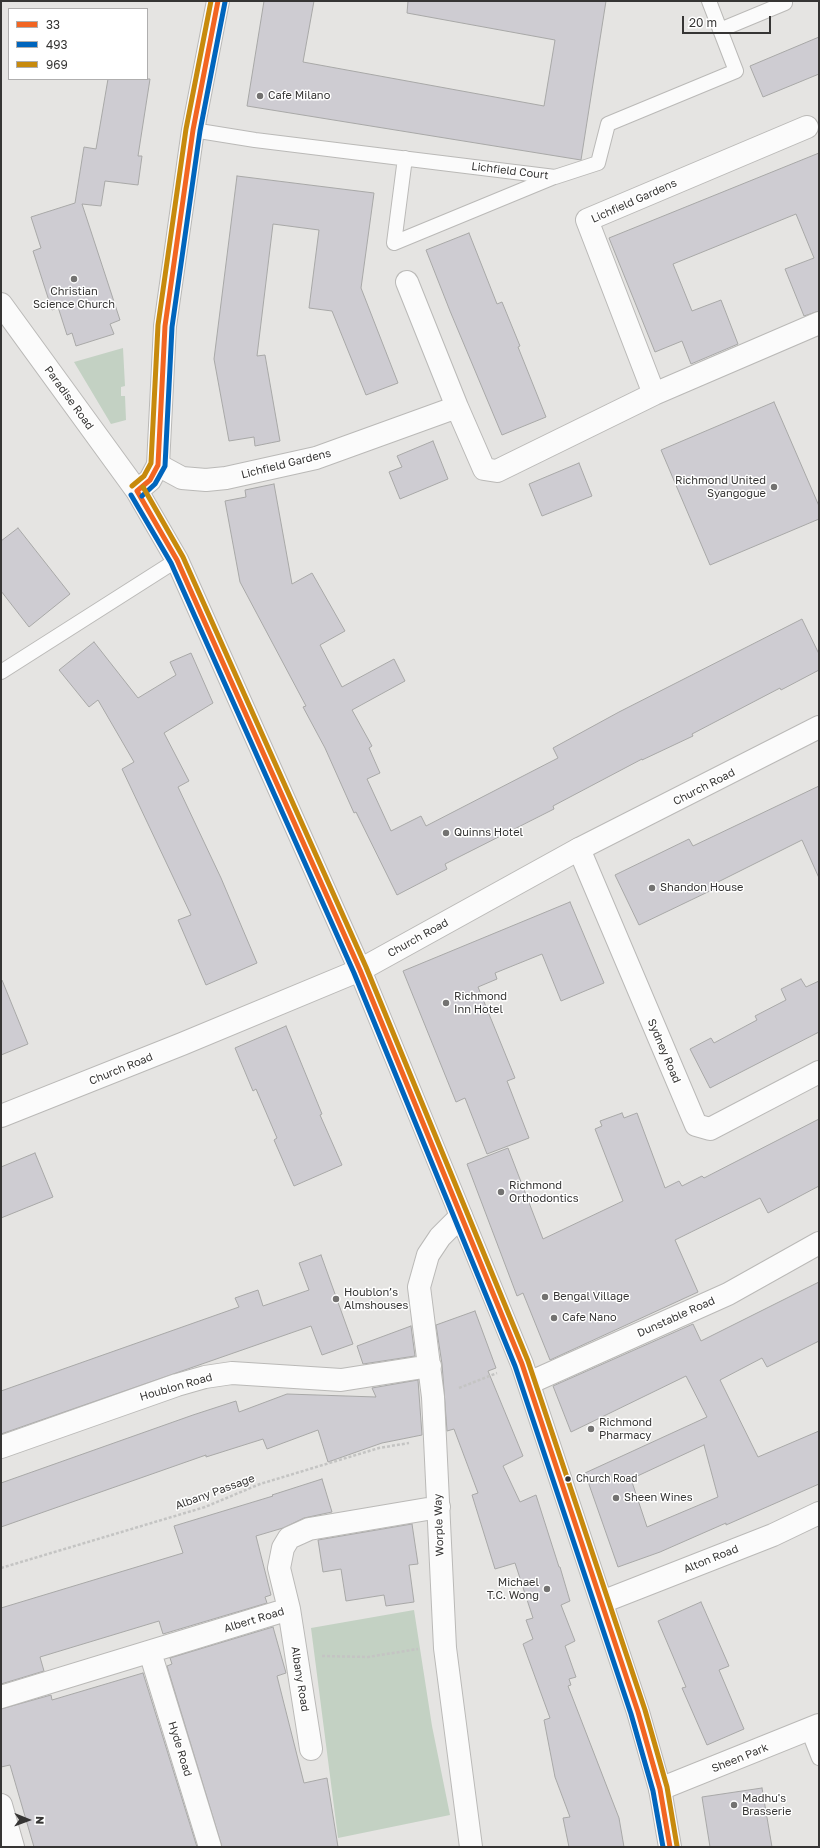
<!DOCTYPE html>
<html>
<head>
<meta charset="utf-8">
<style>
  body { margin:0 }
  #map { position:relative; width:820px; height:1848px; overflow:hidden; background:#e5e4e2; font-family:"Golos Text",sans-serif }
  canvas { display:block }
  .frame { position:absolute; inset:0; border:2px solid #363534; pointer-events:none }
  .legend { position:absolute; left:8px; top:8px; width:140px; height:72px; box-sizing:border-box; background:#fff; border:1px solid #afaeae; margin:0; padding:5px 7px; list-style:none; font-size:12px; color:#363534 }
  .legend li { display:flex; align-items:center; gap:8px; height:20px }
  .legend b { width:20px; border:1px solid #afaeae }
  .north { position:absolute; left:8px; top:1800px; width:40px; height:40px; -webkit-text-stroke:3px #fff; paint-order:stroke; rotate:91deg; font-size:11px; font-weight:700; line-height:16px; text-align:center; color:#363534 }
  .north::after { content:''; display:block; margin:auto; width:14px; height:18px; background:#363534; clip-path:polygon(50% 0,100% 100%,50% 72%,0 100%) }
  .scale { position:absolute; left:682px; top:16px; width:89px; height:18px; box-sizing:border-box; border:2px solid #363534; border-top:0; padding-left:5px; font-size:12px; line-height:14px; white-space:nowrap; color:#363534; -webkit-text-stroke:3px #fff; paint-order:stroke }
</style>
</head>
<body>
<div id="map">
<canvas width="820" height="1848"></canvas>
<div class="frame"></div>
<ul class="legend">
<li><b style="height:5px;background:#f26522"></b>33</li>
<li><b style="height:5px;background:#0065bd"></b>493</li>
<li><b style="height:5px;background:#c78a0d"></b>969</li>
</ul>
<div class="north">N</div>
<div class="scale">20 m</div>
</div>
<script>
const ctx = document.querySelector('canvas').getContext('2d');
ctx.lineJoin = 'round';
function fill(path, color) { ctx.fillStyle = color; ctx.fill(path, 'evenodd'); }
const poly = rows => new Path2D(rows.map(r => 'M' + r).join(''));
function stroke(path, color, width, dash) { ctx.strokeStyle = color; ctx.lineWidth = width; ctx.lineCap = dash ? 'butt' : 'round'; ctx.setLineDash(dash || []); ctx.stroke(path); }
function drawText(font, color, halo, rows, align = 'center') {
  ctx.font = font + ' "Golos Text",sans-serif'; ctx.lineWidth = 3; ctx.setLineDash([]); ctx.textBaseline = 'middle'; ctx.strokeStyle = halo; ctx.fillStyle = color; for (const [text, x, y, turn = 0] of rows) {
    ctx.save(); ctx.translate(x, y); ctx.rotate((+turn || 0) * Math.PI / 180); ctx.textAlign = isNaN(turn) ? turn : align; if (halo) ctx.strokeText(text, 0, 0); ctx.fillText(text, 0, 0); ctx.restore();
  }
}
fill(poly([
  [123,348,125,386,121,387,121,396,125,396,126,420,111,424,74,362],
  [414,1610,432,1726,450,1815,338,1838,311,1628]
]), '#c3d1c3');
const building = poly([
  [264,1,314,1,303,62,544,106,555,40,407,13,408,1,606,1,581,160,247,106,264,1],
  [819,37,819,74,763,97,750,66,819,37],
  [108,79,150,79,138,156,142,156,138,185,105,181,101,206,82,204,120,320,110,324,114,334,76,346,72,333,67,335,58,307,52,310,33,251,41,248,31,217,75,203,84,147,96,149,108,79],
  [819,153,819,311,804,316,785,269,814,258,796,214,673,264,692,311,721,300,738,344,691,364,682,341,655,352,609,238,819,153],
  [237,176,374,193,361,288,398,383,366,395,332,311,309,308,319,230,273,224,257,356,265,355,280,441,255,446,254,437,229,441,214,359,237,176],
  [469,233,497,304,502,302,520,346,518,347,546,417,502,435,450,311,426,250,469,233],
  [774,402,819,506,819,519,710,565,661,450,774,402],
  [433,441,448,479,400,499,389,472,402,467,397,456,433,441],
  [579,463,592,496,542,516,529,484,579,463],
  [274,484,292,584,312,573,345,631,320,645,342,687,394,659,405,681,352,710,372,746,369,748,380,773,367,779,391,831,421,816,426,826,558,758,553,748,619,712,802,619,819,654,819,670,781,690,780,688,692,734,693,736,642,760,642,759,553,806,554,809,445,864,447,869,397,895,356,812,354,813,325,748,303,707,306,706,240,582,225,501,246,497,245,490,274,484],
  [18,528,70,594,29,627,1,591,1,541,18,528],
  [94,642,138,698,176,675,170,662,191,653,213,703,164,733,189,781,178,787,221,878,257,963,206,985,178,920,191,915,122,769,134,762,98,700,89,707,59,670,94,642],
  [819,786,819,878,802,840,712,885,714,889,639,925,615,875,689,839,693,846,819,786],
  [570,902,604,983,561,1001,542,954,495,973,497,979,478,987,515,1078,507,1081,529,1138,487,1154,465,1098,456,1102,403,971,570,902],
  [801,979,806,987,819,981,819,1032,710,1088,690,1049,711,1038,714,1043,757,1020,755,1016,786,1000,781,989,801,979],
  [1,980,2,980,28,1044,1,1055,1,980],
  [286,1026,322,1114,320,1115,342,1165,294,1186,274,1140,277,1138,256,1089,253,1091,235,1048,286,1026],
  [622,1113,624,1118,637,1113,665,1188,679,1181,682,1186,702,1176,704,1178,819,1119,819,1186,768,1213,760,1198,675,1240,698,1292,550,1360,523,1293,517,1296,467,1164,508,1148,543,1239,623,1201,595,1129,602,1126,600,1121,622,1113],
  [35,1153,53,1197,1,1218,1,1167,35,1153],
  [321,1255,353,1344,322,1355,311,1326,1,1434,1,1391,239,1307,235,1298,258,1290,263,1306,309,1290,299,1263,321,1255],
  [819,1282,819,1341,767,1367,762,1358,720,1380,758,1457,819,1431,819,1484,726,1525,726,1523,660,1552,618,1567,585,1473,707,1417,686,1376,571,1432,553,1386,693,1324,701,1341,819,1282],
  [704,1445,718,1497,647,1527,631,1479,704,1445],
  [475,1311,496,1368,488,1371,523,1456,503,1466,520,1502,536,1495,559,1567,560,1567,570,1601,561,1605,575,1641,565,1646,576,1677,569,1679,571,1685,568,1686,619,1818,624,1847,569,1847,563,1818,570,1817,555,1777,544,1720,550,1718,523,1644,533,1639,526,1620,533,1618,515,1563,495,1569,472,1495,478,1493,454,1429,447,1431,442,1364,436,1325,475,1311],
  [411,1326,415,1356,363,1364,357,1346,411,1326],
  [418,1380,422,1435,382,1443,328,1462,318,1430,267,1449,263,1439,206,1457,206,1455,1,1527,1,1483,193,1415,236,1401,239,1412,287,1394,376,1397,372,1388,418,1380],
  [322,1479,332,1512,304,1518,283,1528,256,1536,271,1595,265,1597,267,1603,163,1634,159,1621,40,1657,44,1671,1,1684,1,1608,183,1553,174,1526,273,1496,272,1495,322,1479],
  [412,1524,418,1564,409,1565,414,1602,386,1606,384,1595,346,1601,341,1569,323,1572,318,1540,412,1524],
  [701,1602,729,1666,719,1670,744,1729,707,1745,682,1688,686,1687,658,1621,701,1602],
  [273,1627,286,1673,277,1676,304,1783,327,1778,338,1847,222,1847,167,1666,172,1664,170,1658,273,1627],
  [143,1673,197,1847,34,1847,10,1765,1,1767,1,1709,51,1695,52,1700,143,1673],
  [762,1788,772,1847,710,1847,702,1797,762,1788]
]);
fill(building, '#ceccd2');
stroke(building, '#a8a8a7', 1);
const lane = poly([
  [720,30,785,3],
  [193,130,255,140,555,177,598,163,608,124,736,71,709,1],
  [405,158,394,243,554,177],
  [1,672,177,560],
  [808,1730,819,1758]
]);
const street = poly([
  [807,127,587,220,654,394,819,323],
  [407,282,457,407],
  [158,465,182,478,206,480,226,478,316,458,457,407,484,469,497,471,654,394],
  [579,849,696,1125,710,1129,819,1072],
  [461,1216,440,1237,428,1255,419,1287,433,1397,445,1648,471,1847],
  [529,1383,728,1294,819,1243],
  [1,1447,177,1385,205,1377,232,1373,341,1380,430,1366],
  [602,1602,773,1535,819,1513],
  [289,1609,311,1749],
  [150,1652,210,1847],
  [1,1697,289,1609,279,1568,283,1548,289,1538,309,1529,439,1507],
  [660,1789,819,1725],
  [1,1805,13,1847]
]);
const secondary = poly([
  [1,1116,182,1044,360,970,579,849,819,727]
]);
const primary = poly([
  [1,304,137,491,177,560,360,970,522,1364,638,1712,660,1789,670,1847],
  [137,491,150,480,158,465,165,326,193,130,218,1]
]);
stroke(lane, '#bab9b7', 16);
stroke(street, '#bab9b7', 24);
stroke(secondary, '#bab9b7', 24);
stroke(primary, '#bab9b7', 24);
stroke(poly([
  [459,1388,497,1373],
  [1,1568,205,1507,260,1484,379,1448,409,1443],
  [322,1656,368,1657,418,1649]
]), '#c4c4c3', 2.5, [3, 2]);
stroke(lane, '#fbfbfb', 14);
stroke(street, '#fbfbfb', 22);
stroke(secondary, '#fbfbfb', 22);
stroke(primary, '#fbfbfb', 22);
stroke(poly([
  [137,491,177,560,360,970,522,1364,638,1712,660,1789,670,1847],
  [137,491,150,480,158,465,165,326,193,130,218,1]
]), '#f26522', 5);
stroke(poly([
  [131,495,171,563,354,973,515,1366,631,1714,653,1791,663,1847],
  [142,496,155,484,165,466,172,327,200,131,225,2]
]), '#0065bd', 5);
stroke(poly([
  [132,486,144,476,151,463,158,325,186,129,211,1],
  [143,487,183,557,366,967,528,1361,645,1710,667,1787,677,1846]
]), '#c78a0d', 5);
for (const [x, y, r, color] of [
  [260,96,4,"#737271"],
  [74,279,4,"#737271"],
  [774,487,4,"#737271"],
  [446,833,4,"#737271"],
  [652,888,4,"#737271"],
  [446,1003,4,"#737271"],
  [501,1192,4,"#737271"],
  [545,1297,4,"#737271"],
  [336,1299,4,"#737271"],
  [554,1318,4,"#737271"],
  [591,1429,4,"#737271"],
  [568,1479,3.5,"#363534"],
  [616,1498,4,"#737271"],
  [547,1589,4,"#737271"],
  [734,1805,4,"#737271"]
]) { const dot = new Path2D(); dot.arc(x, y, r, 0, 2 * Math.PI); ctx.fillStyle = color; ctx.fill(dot); stroke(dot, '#fff', 1.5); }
drawText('10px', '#363534', '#fff', [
  ["Church Road",576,1479]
], 'left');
drawText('11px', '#363534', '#fff', [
  ["Cafe Milano",268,96],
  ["Christian",74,292,"center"],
  ["Science Church",74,305,"center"],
  ["Richmond United",766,481,"right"],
  ["Syangogue",766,494,"right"],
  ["Quinns Hotel",454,833],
  ["Shandon House",660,888],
  ["Richmond",454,997],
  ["Inn Hotel",454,1010],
  ["Richmond",509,1186],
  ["Orthodontics",509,1199],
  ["Houblon’s",344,1293],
  ["Almshouses",344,1306],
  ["Bengal Village",553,1297],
  ["Cafe Nano",562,1318],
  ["Richmond",599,1423],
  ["Pharmacy",599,1436],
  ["Sheen Wines",624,1498],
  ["Michael",539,1583,"right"],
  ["T.C. Wong",539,1596,"right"],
  ["Madhu's",742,1799],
  ["Brasserie",742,1812]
], 'left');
drawText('11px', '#363534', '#fff', [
  ["Lichfield Court",510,171,7],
  ["Lichfield Gardens",634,201,-24],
  ["Paradise Road",69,398,54],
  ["Lichfield Gardens",286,464,-14],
  ["Church Road",704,787,-27],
  ["Church Road",418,938,-29],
  ["Sydney Road",664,1051,67],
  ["Church Road",121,1069,-22],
  ["Dunstable Road",676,1317,-24],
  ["Houblon Road",176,1387,-16],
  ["Albany Passage",215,1492,-20],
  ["Worple Way",439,1525,-92],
  ["Alton Road",711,1559,-22],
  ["Albert Road",254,1620,-17],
  ["Albany Road",300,1679,81],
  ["Hyde Road",180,1749,73],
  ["Sheen Park",740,1758,-22]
]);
</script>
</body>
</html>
